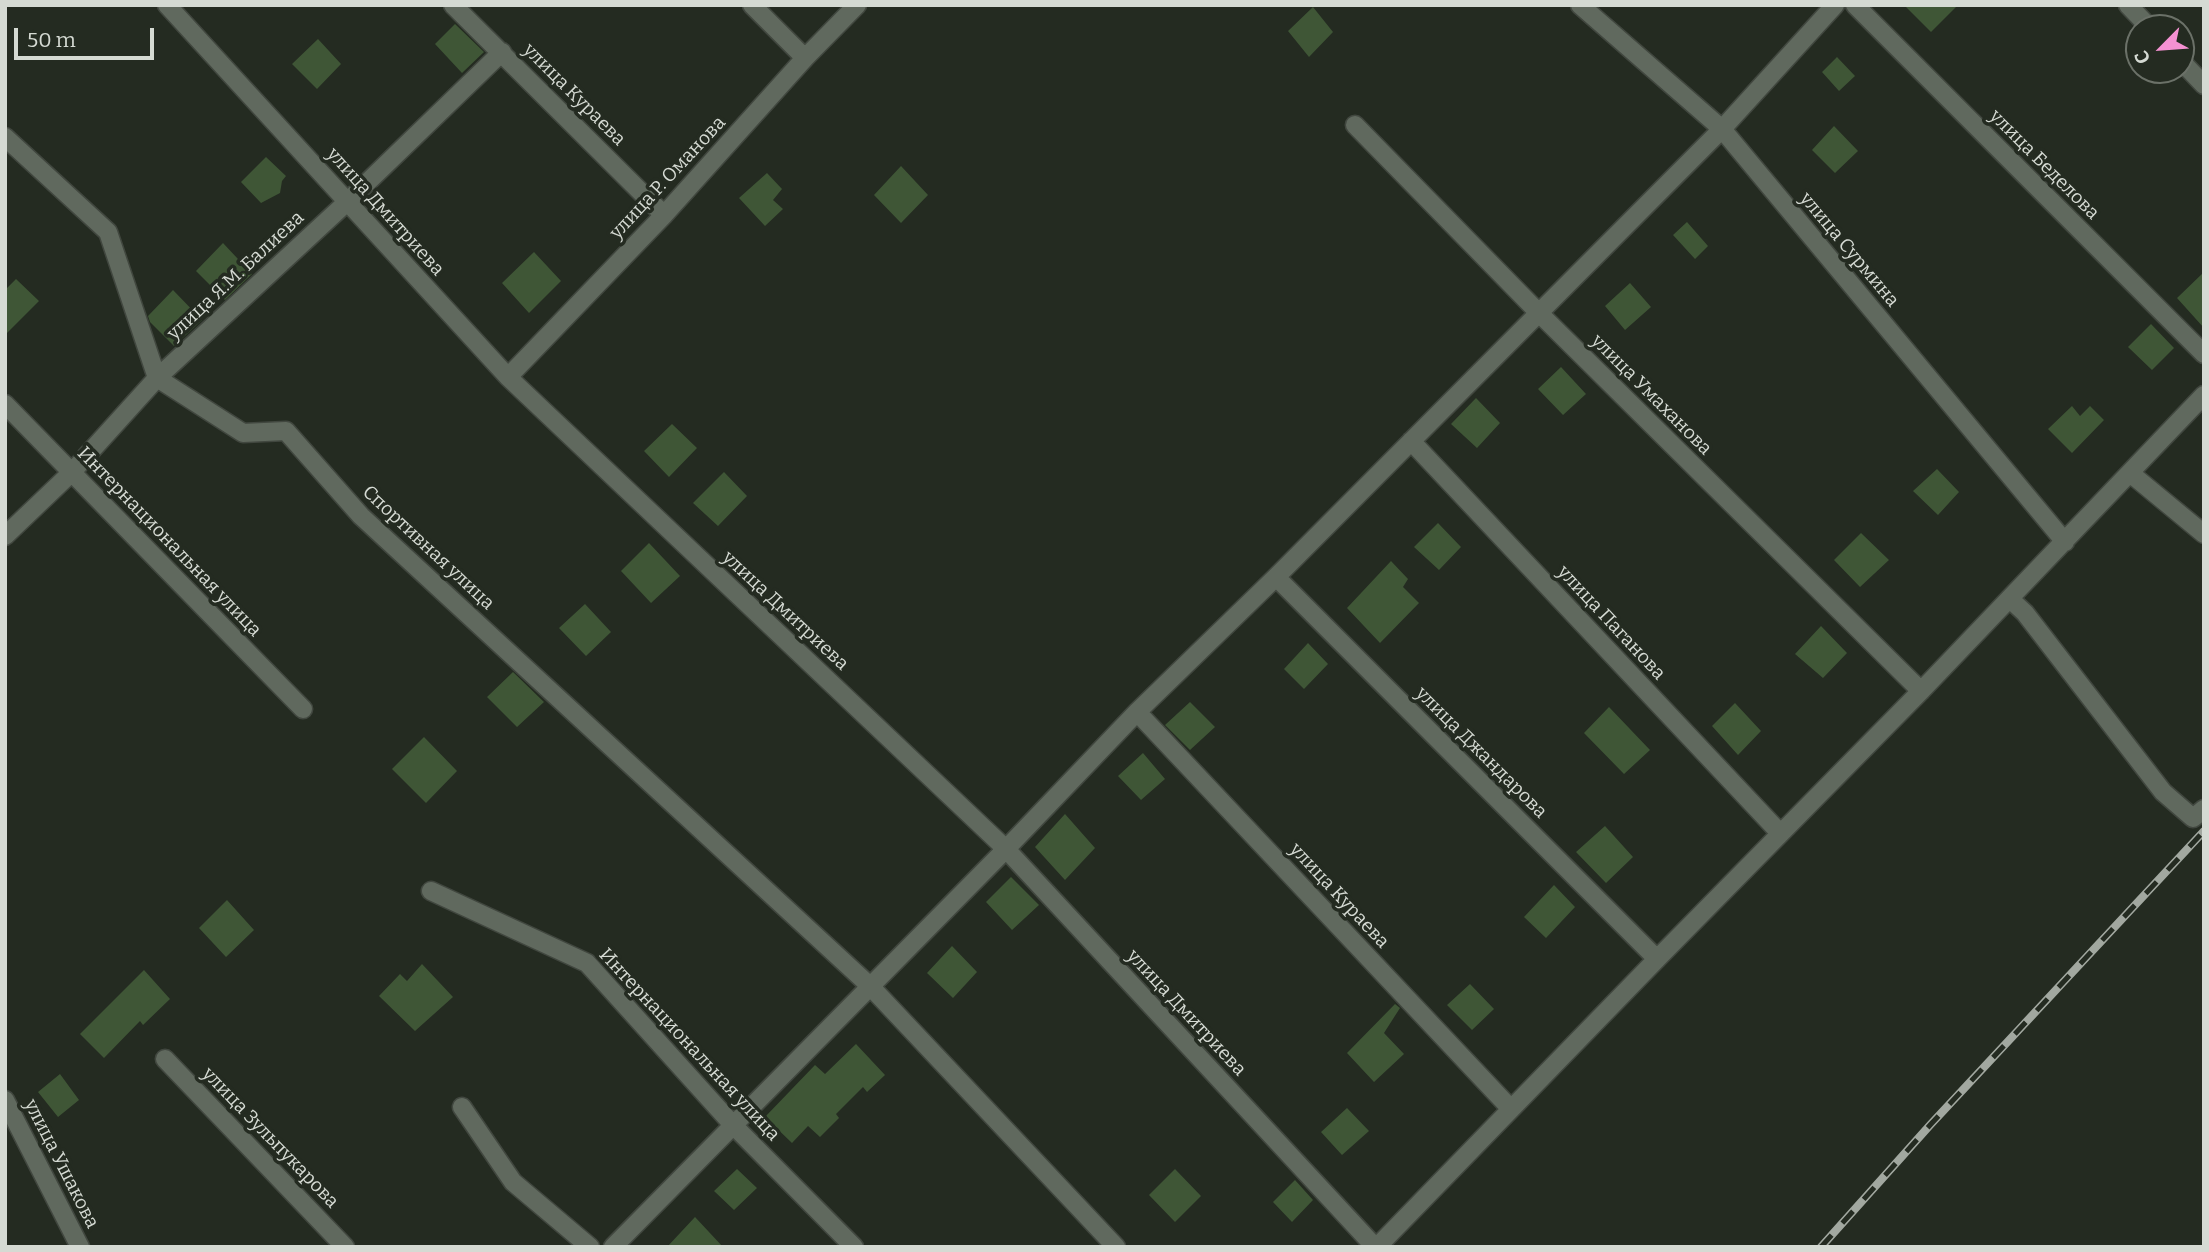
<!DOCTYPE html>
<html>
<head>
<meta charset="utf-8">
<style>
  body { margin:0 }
  #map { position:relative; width:2209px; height:1252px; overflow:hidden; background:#242b21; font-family:Bitter,serif }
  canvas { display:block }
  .frame { position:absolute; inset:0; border:7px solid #d5dad3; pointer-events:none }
  .north { position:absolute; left:2125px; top:14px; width:70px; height:70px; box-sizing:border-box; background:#242b21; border:2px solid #6b7168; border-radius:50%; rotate:245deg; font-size:19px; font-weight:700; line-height:28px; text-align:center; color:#d5dad3 }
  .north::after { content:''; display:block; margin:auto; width:24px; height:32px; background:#f591d2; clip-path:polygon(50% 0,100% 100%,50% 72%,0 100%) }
  .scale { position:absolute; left:14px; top:28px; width:140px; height:32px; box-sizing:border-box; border:4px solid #d5dad3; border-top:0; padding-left:9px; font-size:21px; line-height:24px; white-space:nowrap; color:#d5dad3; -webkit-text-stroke:5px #242b21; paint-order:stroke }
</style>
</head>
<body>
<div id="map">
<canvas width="2209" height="1252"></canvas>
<div class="frame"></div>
<div class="north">С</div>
<div class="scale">50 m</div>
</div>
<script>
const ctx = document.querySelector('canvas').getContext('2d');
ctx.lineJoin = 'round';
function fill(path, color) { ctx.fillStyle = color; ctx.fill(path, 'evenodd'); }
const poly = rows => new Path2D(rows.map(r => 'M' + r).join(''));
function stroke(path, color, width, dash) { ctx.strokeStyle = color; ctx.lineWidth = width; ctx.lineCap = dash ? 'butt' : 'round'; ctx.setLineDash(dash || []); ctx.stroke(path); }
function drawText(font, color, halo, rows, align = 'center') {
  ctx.font = font + ' Bitter,serif'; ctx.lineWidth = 7; ctx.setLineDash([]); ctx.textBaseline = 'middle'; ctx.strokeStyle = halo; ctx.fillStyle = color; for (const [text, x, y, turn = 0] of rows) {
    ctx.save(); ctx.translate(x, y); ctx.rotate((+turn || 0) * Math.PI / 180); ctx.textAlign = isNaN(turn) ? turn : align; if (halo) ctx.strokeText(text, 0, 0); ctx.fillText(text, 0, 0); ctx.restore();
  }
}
fill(poly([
  [1904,5,1958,5,1931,32],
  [1313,7,1333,32,1309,57,1288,31],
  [455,24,484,52,462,73,435,44],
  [318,39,341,64,317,89,292,64],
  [1837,57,1855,76,1839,91,1822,72],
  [1834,126,1858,151,1835,173,1812,150],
  [266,157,286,176,282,181,280,193,261,203,241,182],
  [901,166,928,195,901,223,874,195],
  [767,173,782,189,773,200,783,209,765,226,739,198],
  [1687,222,1708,246,1695,259,1673,235],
  [223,243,252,274,225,300,196,271],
  [534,252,561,281,529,313,502,283],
  [2204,272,2204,328,2177,298],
  [16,279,39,301,5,335,5,290],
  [1630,283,1651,307,1625,330,1605,306],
  [173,290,202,320,174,346,150,322,148,316],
  [2151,324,2174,348,2152,370,2128,347],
  [1561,367,1586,394,1563,415,1538,389],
  [1476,398,1500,423,1477,448,1451,424],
  [2072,406,2080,416,2090,406,2104,420,2072,453,2048,429],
  [672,424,697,448,669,477,644,451],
  [1937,469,1959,492,1938,515,1913,491],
  [724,472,747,496,718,526,693,503],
  [1438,523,1461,547,1439,570,1414,547],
  [1861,533,1889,560,1860,587,1834,560],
  [649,543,680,576,651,603,621,571],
  [1391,561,1408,579,1403,587,1419,603,1380,643,1347,608],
  [585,604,611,632,586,656,559,628],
  [1821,626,1847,653,1823,678,1795,654],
  [1308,643,1328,664,1304,689,1284,669],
  [513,672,544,702,517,727,487,697],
  [1190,702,1215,727,1190,750,1165,725],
  [1735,703,1761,731,1738,755,1712,726],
  [1609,707,1650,750,1624,774,1584,733],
  [424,737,457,771,426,803,392,769],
  [1143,753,1165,779,1141,800,1118,776],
  [1065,814,1095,848,1065,880,1035,847],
  [1605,826,1633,857,1606,883,1576,852],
  [1011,877,1039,905,1012,930,986,902],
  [1554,885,1575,907,1546,938,1524,917],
  [227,900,254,930,226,957,199,928],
  [952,946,977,972,953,998,927,973],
  [422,964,453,997,415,1031,379,996,400,974,407,981],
  [144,970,170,999,143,1025,140,1021,104,1058,80,1034],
  [1470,984,1494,1009,1472,1030,1447,1005],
  [1395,1004,1400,1008,1384,1033,1404,1054,1374,1082,1347,1053],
  [856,1044,885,1075,867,1092,863,1087,836,1114,839,1118,820,1137,808,1126,792,1143,765,1117,815,1065,825,1074],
  [60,1074,79,1100,58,1117,38,1092],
  [1347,1108,1369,1131,1342,1155,1321,1132],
  [737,1169,757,1188,734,1210,714,1191],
  [1175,1169,1201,1196,1175,1222,1149,1195],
  [1295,1180,1313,1200,1292,1222,1273,1202],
  [695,1217,723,1247,667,1247]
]), '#3f5636');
const minor = poly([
  [167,5,508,377,1006,849,1375,1247],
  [453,5,664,215],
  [752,5,805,58],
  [1580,5,1722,129,2065,542],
  [1855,5,2204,354],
  [2128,5,2150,28],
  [2181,61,2204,85],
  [1355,125,1539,313,1921,691],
  [5,137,108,232,157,378,243,433,286,431,361,516,870,986,1116,1247],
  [508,377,664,215,805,58,857,5],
  [5,404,303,709],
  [1411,441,1780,833],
  [2130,473,2204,534],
  [5,536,72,472,157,378,347,202,502,52],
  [1276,577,1657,959],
  [2010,599,2025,613,2163,792,2193,818,2204,809],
  [1137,712,1511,1109],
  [431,891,587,963,733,1125,854,1247],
  [165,1059,345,1247],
  [5,1100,80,1247],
  [462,1107,513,1182,590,1247],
  [613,1247,1006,849,1137,712,1276,577,1722,129,1835,5],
  [1377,1247,1657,959,1921,691,2204,395]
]);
stroke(minor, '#41473f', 21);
stroke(minor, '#60695e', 18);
const rail = poly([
  [1821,1247,1931,1124,2204,831]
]);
stroke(rail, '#a2a8a0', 8);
stroke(rail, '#242b21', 5, [16]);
drawText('19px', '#d5dad3', '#242b21', [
  ["улица Кураева",574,95,45],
  ["улица Беделова",2044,165,45],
  ["улица Р. Оманова",668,178,-47],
  ["улица Дмитриева",385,212,48],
  ["улица Сурмина",1849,250,50],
  ["улица Я.М. Балиева",236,276,-43],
  ["улица Умаханова",1651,395,45],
  ["Интернациональная улица",169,542,46],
  ["Спортивная улица",428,548,43],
  ["улица Дмитриева",785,611,43],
  ["улица Паганова",1611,623,47],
  ["улица Джандарова",1481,753,45],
  ["улица Кураева",1339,896,47],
  ["улица Дмитриева",1186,1013,47],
  ["Интернациональная улица",689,1045,47],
  ["улица Зульпукарова",270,1138,46],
  ["улица Ушакова",61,1164,63]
]);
</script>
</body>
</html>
